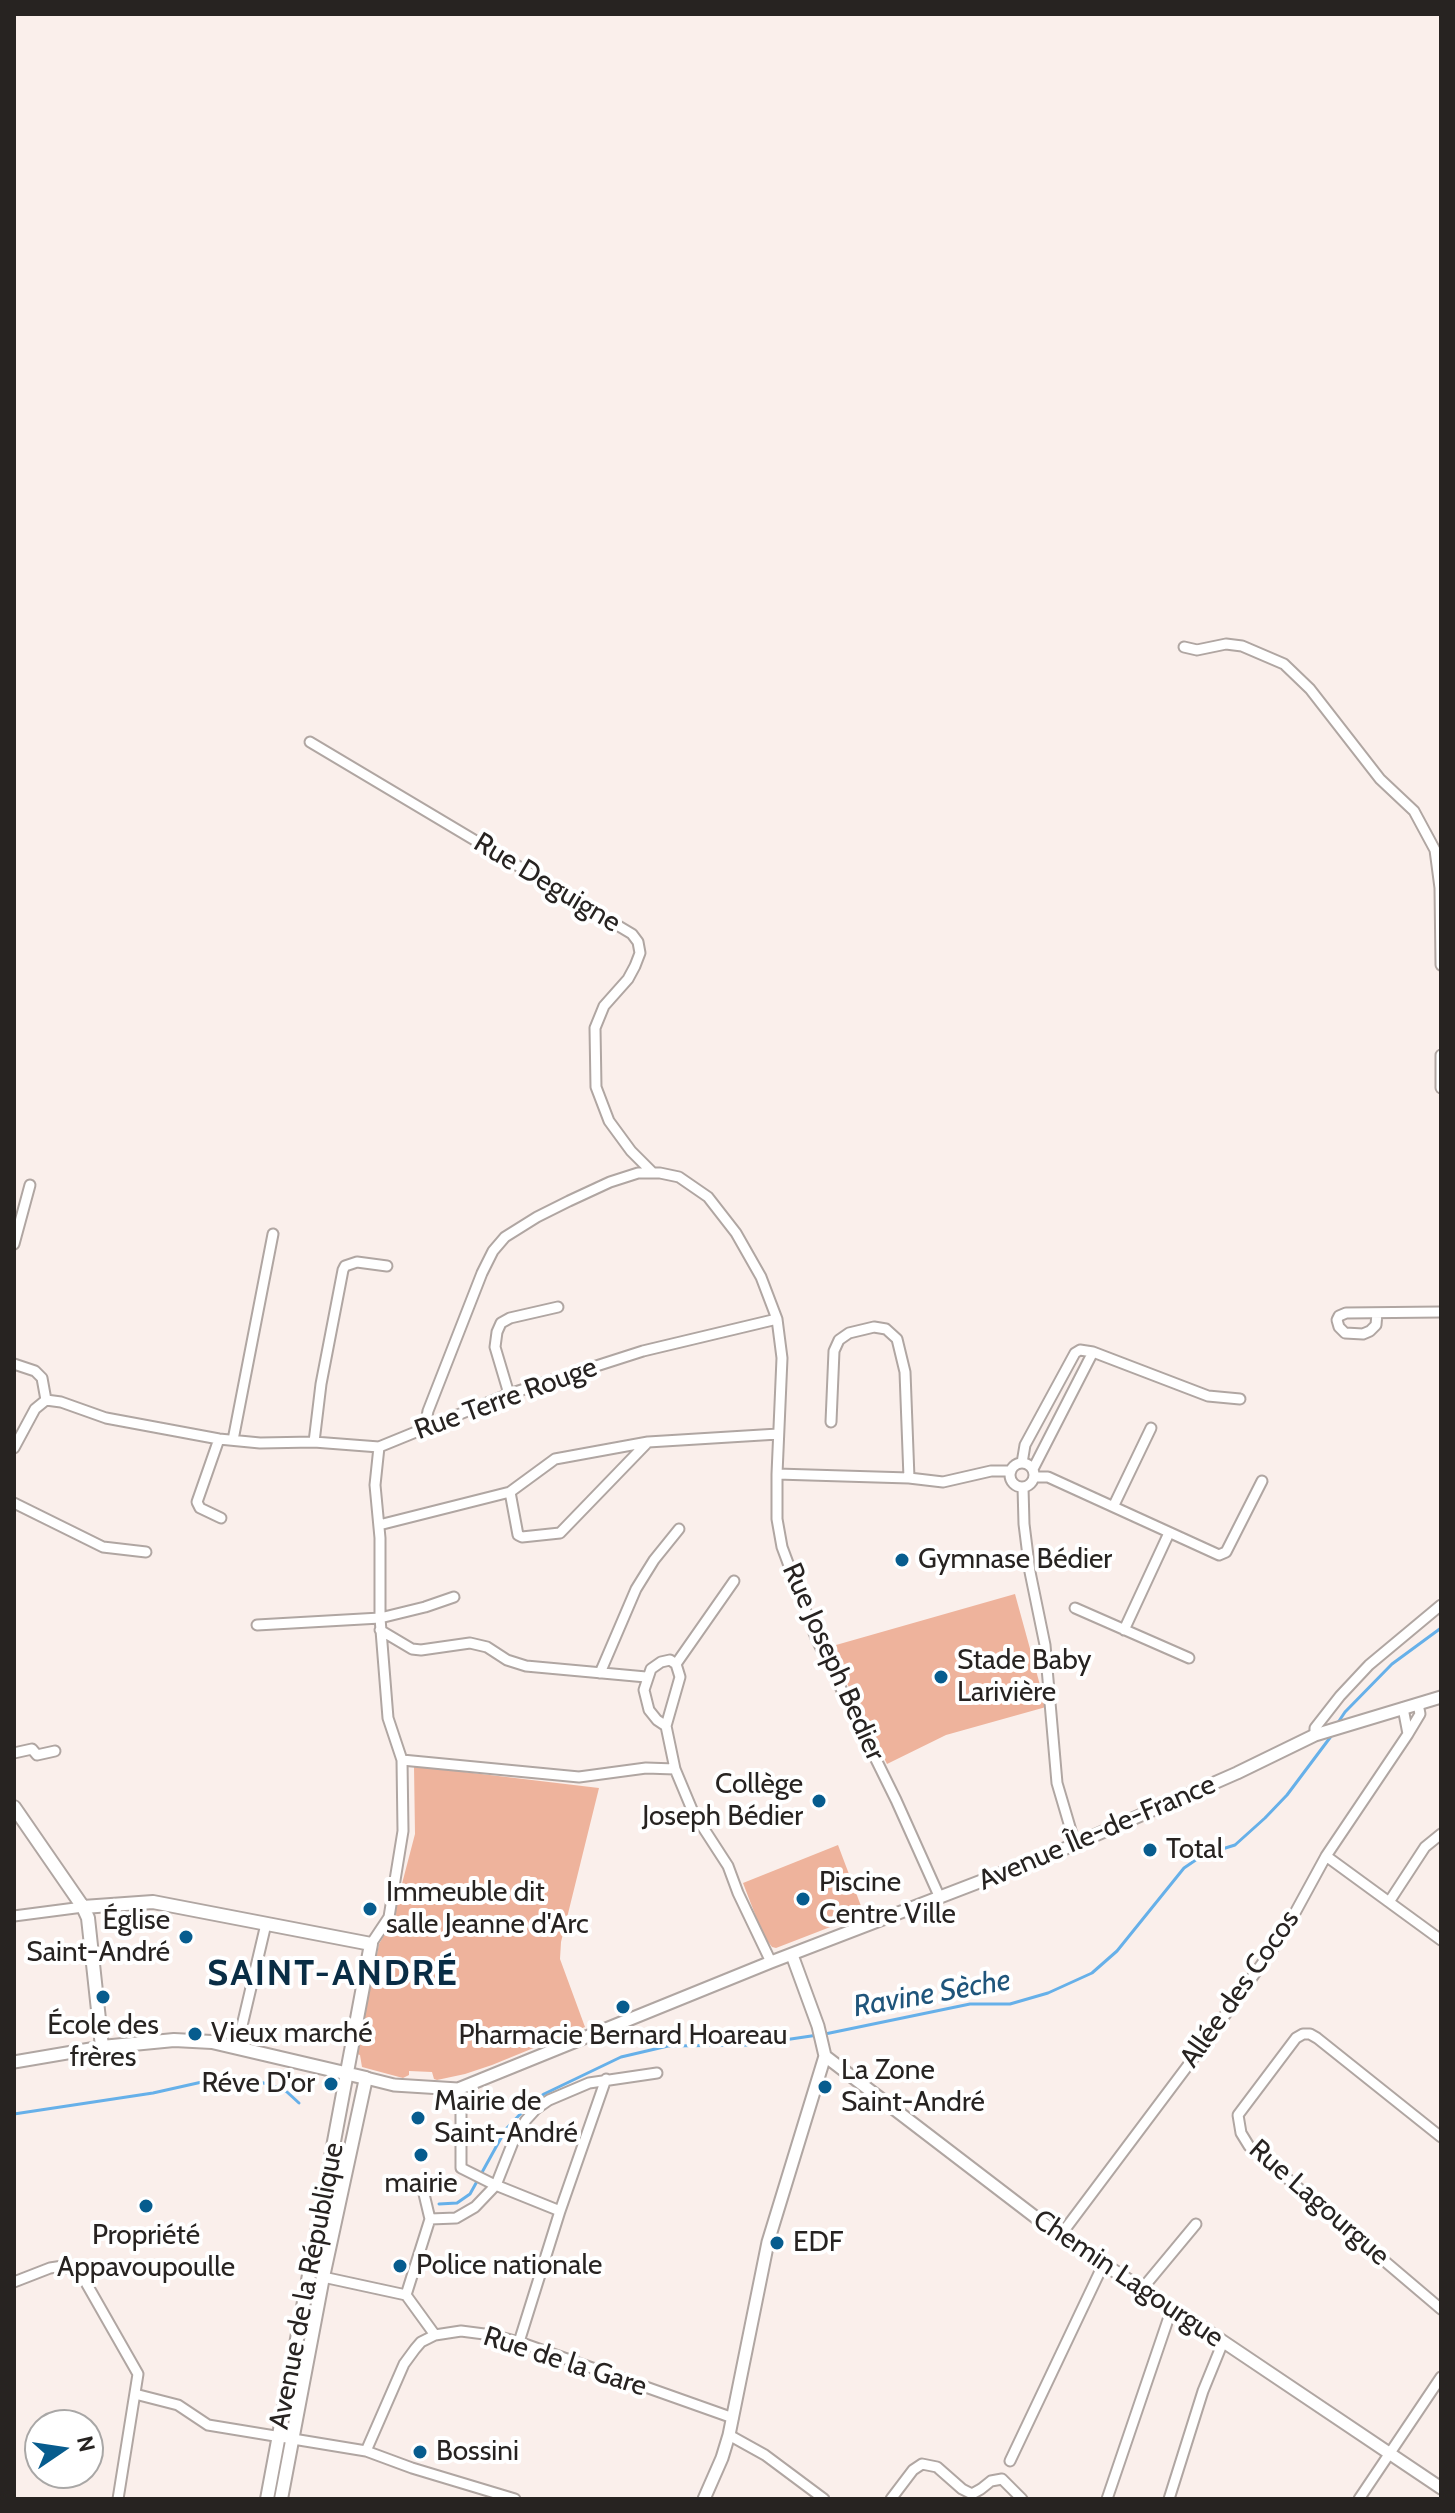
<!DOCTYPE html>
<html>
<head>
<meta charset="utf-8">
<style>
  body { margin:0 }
  #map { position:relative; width:1455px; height:2513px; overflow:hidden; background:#faefeb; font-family:Cabin,sans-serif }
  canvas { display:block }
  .frame { position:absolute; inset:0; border:16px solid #272321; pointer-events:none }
  .north { position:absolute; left:24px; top:2409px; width:80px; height:80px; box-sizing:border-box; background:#fff; border:2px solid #a9a7a6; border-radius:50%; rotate:77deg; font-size:22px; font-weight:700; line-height:32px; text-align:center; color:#272321 }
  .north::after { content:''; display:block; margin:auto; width:28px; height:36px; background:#075c8e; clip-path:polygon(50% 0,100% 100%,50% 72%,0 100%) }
</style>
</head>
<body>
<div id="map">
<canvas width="1455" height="2513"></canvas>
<div class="frame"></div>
<div class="north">N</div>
</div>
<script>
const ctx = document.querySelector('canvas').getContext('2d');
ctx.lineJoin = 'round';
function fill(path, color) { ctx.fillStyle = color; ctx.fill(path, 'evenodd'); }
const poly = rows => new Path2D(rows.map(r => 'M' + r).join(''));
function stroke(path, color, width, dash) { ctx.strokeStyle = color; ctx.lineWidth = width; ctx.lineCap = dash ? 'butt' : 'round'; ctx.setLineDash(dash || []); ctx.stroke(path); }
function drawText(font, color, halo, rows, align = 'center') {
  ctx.font = font + ' Cabin,sans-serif'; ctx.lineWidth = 8; ctx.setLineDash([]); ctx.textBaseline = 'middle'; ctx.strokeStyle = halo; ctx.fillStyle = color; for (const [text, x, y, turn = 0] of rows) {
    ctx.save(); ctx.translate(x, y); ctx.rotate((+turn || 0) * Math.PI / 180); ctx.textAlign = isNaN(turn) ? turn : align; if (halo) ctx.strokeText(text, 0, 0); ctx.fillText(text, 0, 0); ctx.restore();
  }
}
fill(poly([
  [1015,1594,1046,1707,946,1735,887,1764,829,1647],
  [414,1766,599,1788,561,1942,560,1959,585,2027,492,2065,465,2074,437,2080,434,2079,432,2072,409,2071,409,2075,403,2078,362,2067,360,2055,357,2054,379,1944,392,1922,415,1834],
  [838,1845,864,1914,776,1948,772,1947,763,1935,743,1883]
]), '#eeb39c');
stroke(poly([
  [1337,1724,1345,1712,1392,1664,1441,1628],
  [825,2034,970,2004,1010,2004,1048,1993,1092,1973,1117,1951,1184,1868,1203,1855,1235,1845,1265,1818,1287,1795,1332,1735],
  [14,2114,153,2093,202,2082,238,2079,253,2080,274,2086,287,2092,299,2103],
  [439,2204,457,2203,470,2194,506,2129,527,2107,544,2094,621,2057,668,2046,750,2045,818,2035]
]), '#66b0e9', 3);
const minor = poly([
  [1184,647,1197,650,1226,644,1242,646,1284,664,1310,689,1380,779,1414,811,1435,850,1440,888,1441,965],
  [310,742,632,934,638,942,640,953,635,966,628,979,604,1006,595,1028,596,1087,609,1121,631,1151,653,1173],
  [1441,1055,1441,1088],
  [14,1244,30,1185],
  [1377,1313,1376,1325,1370,1331,1363,1334,1345,1333,1339,1327,1337,1320,1339,1316,1346,1313,1441,1312],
  [14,1364,35,1371,42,1378,46,1400],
  [509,1394,495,1347,497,1332,501,1323,510,1318,558,1307],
  [46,1400,61,1402,106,1418,219,1439,260,1443,314,1442,379,1447,509,1394,643,1351,777,1319],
  [831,1422,834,1351,839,1340,849,1333,874,1327,886,1329,897,1339,905,1372,909,1478],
  [425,1427,428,1411,482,1273,493,1251,505,1237,537,1217,569,1201,610,1182,638,1173,660,1173,679,1177,708,1197,736,1233,761,1277,777,1319,782,1358,777,1474,777,1519,782,1547,816,1638,896,1800,940,1898],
  [219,1439,197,1502,200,1508,221,1518],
  [233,1440,273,1234],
  [314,1442,321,1384,343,1270,345,1266,357,1262,387,1266],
  [14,1448,35,1409,46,1400],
  [1022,1463,1025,1445,1075,1353,1080,1350,1093,1352,1208,1396,1240,1399],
  '1010 1475a12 12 0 1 1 24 0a12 12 0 1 1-24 0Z',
  [1033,1469,1093,1352],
  [777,1474,909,1478,943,1482,991,1471,1011,1471],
  [1034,1477,1048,1477,1219,1555,1226,1552,1262,1481],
  [1023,1487,1024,1524,1030,1572,1045,1645,1057,1783,1075,1844],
  [510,1492,518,1535,522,1537,560,1533,647,1443],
  [14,1503,103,1547,146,1552],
  [1114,1505,1151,1428],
  [379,1525,510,1492,555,1459,648,1442,778,1434],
  [1075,1608,1189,1658],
  [257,1625,380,1618,425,1607,454,1597],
  [380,1630,412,1649,421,1650,470,1643,487,1647,507,1660,526,1666,646,1677],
  [1124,1630,1169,1533],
  [676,1664,734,1581],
  [600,1673,636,1589,654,1560,679,1529],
  [1403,1708,1408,1734],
  [666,1726,657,1720,649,1710,644,1690,651,1669,661,1662,670,1660,676,1664,680,1677,666,1726,675,1769,693,1812,728,1866,738,1893,771,1962],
  [1315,1735,1315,1728,1340,1696,1369,1665,1441,1605],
  [14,1753,32,1749,37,1755,55,1751],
  [402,1760,579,1777,646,1768,675,1769],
  [1326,1856,1441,1940],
  [1389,1902,1425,1847,1441,1834],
  [14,1916,83,1907],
  [371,1944,389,1917,403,1831,402,1760,388,1718,380,1618,380,1538,375,1485,379,1447],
  [237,2047,266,1924],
  [458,2089,461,2108,461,2168,493,2184,560,2211],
  [1441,2137,1317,2038,1310,2034,1303,2034,1296,2038,1238,2115,1241,2133,1249,2146,1441,2309],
  [430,2219,456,2218,475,2207,496,2185,515,2137,526,2120,536,2109,549,2100,589,2083,657,2073],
  [1060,2236,1210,2036,1284,1933,1326,1856,1408,1734,1420,1714,1418,1704],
  [323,2277,406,2295,435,2335],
  [14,2282,50,2268,63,2266,76,2272,85,2281,138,2374,118,2499],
  [1142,2289,1196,2224],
  [406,2295,430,2219,424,2194],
  [519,2342,560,2211,606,2079],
  [135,2394,178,2405,208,2425,366,2451,412,2468,515,2499],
  [729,2435,765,2455,824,2499],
  [366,2451,404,2364,415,2349,421,2342,435,2335,461,2331,492,2335,519,2342,733,2418],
  [1010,2461,1103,2265],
  [891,2499,913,2470,922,2464,937,2467,962,2489,972,2494,981,2489,991,2481,1002,2479,1022,2499],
  [1107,2499,1172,2308],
  [1169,2499,1203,2391,1223,2342],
  [1359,2499,1441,2377]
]);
const tertiary = poly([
  [825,2056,1060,2236,1200,2326,1441,2488],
  [14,2062,102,2047],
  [366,2078,394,2085,458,2089,771,1962,1057,1852,1237,1773,1315,1735,1441,1697],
  [704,2499,722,2458,729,2435,768,2242,825,2056,818,2026,792,1955]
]);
const secondary = poly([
  [14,1807,83,1907,88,1918,102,2047,174,2040,212,2042,366,2078,323,2277,281,2499],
  [83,1907,153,1902,371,1944,267,2499]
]);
stroke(minor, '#b0a6a2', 13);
stroke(tertiary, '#b0a6a2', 15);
stroke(secondary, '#b0a6a2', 16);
stroke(minor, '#fff', 9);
stroke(tertiary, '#fff', 11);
stroke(secondary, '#fff', 12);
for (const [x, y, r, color] of [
  [902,1560,8,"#075c8e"],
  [941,1677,8,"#075c8e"],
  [819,1801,8,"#075c8e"],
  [1150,1850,8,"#075c8e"],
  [803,1899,8,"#075c8e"],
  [370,1909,8,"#075c8e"],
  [186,1937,8,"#075c8e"],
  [103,1997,8,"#075c8e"],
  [623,2007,8,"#075c8e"],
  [195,2034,8,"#075c8e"],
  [331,2084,8,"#075c8e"],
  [825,2087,8,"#075c8e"],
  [418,2118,8,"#075c8e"],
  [421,2155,8,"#075c8e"],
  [146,2206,8,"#075c8e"],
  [777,2243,8,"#075c8e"],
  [400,2266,8,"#075c8e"],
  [420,2452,8,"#075c8e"]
]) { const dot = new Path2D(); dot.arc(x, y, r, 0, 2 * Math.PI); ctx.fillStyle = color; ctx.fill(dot); stroke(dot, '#fff', 3); }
drawText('28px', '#272321', '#fff', [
  ["Rue Deguigne",547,883,31],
  ["Rue Terre Rouge",506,1399,-20],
  ["Rue Joseph Bedier",833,1662,66],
  ["Avenue Île-de-France",1097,1833,-23],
  ["Allée des Cocos",1240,1989,-55],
  ["Rue Lagourgue",1319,2203,41],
  ["Chemin Lagourgue",1128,2279,34],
  ["Avenue de la République",307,2286,-79],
  ["Rue de la Gare",565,2362,18]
]);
drawText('28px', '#272321', '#fff', [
  ["Gymnase Bédier",918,1560],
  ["Stade Baby",957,1661],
  ["Larivière",957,1693],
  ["Collège",803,1785,"right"],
  ["Joseph Bédier",803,1817,"right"],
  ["Total",1166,1850],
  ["Piscine",819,1883],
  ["Centre Ville",819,1915],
  ["Immeuble dit",386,1893],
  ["salle Jeanne d'Arc",386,1925],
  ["Église",170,1921,"right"],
  ["Saint-André",170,1953,"right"],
  ["École des",103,2026,"center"],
  ["frères",103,2058,"center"],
  ["Vieux marché",211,2034],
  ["Pharmacie Bernard Hoareau",623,2036,"center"],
  ["La Zone",841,2071],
  ["Saint-André",841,2103],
  ["Réve D'or",315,2084,"right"],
  ["Mairie de",434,2102],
  ["Saint-André",434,2134],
  ["mairie",421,2184,"center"],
  ["Propriété",146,2236,"center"],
  ["Appavoupoulle",146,2268,"center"],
  ["EDF",793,2243],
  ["Police nationale",416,2266],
  ["Bossini",436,2452]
], 'left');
drawText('italic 30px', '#1f557b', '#fff', [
  ["Ravine Sèche",932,1994,-10]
]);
ctx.letterSpacing = '2px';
drawText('bold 36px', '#092d45', '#fff', [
  ["SAINT-ANDRÉ",333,1974]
]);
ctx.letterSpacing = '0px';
</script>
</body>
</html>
